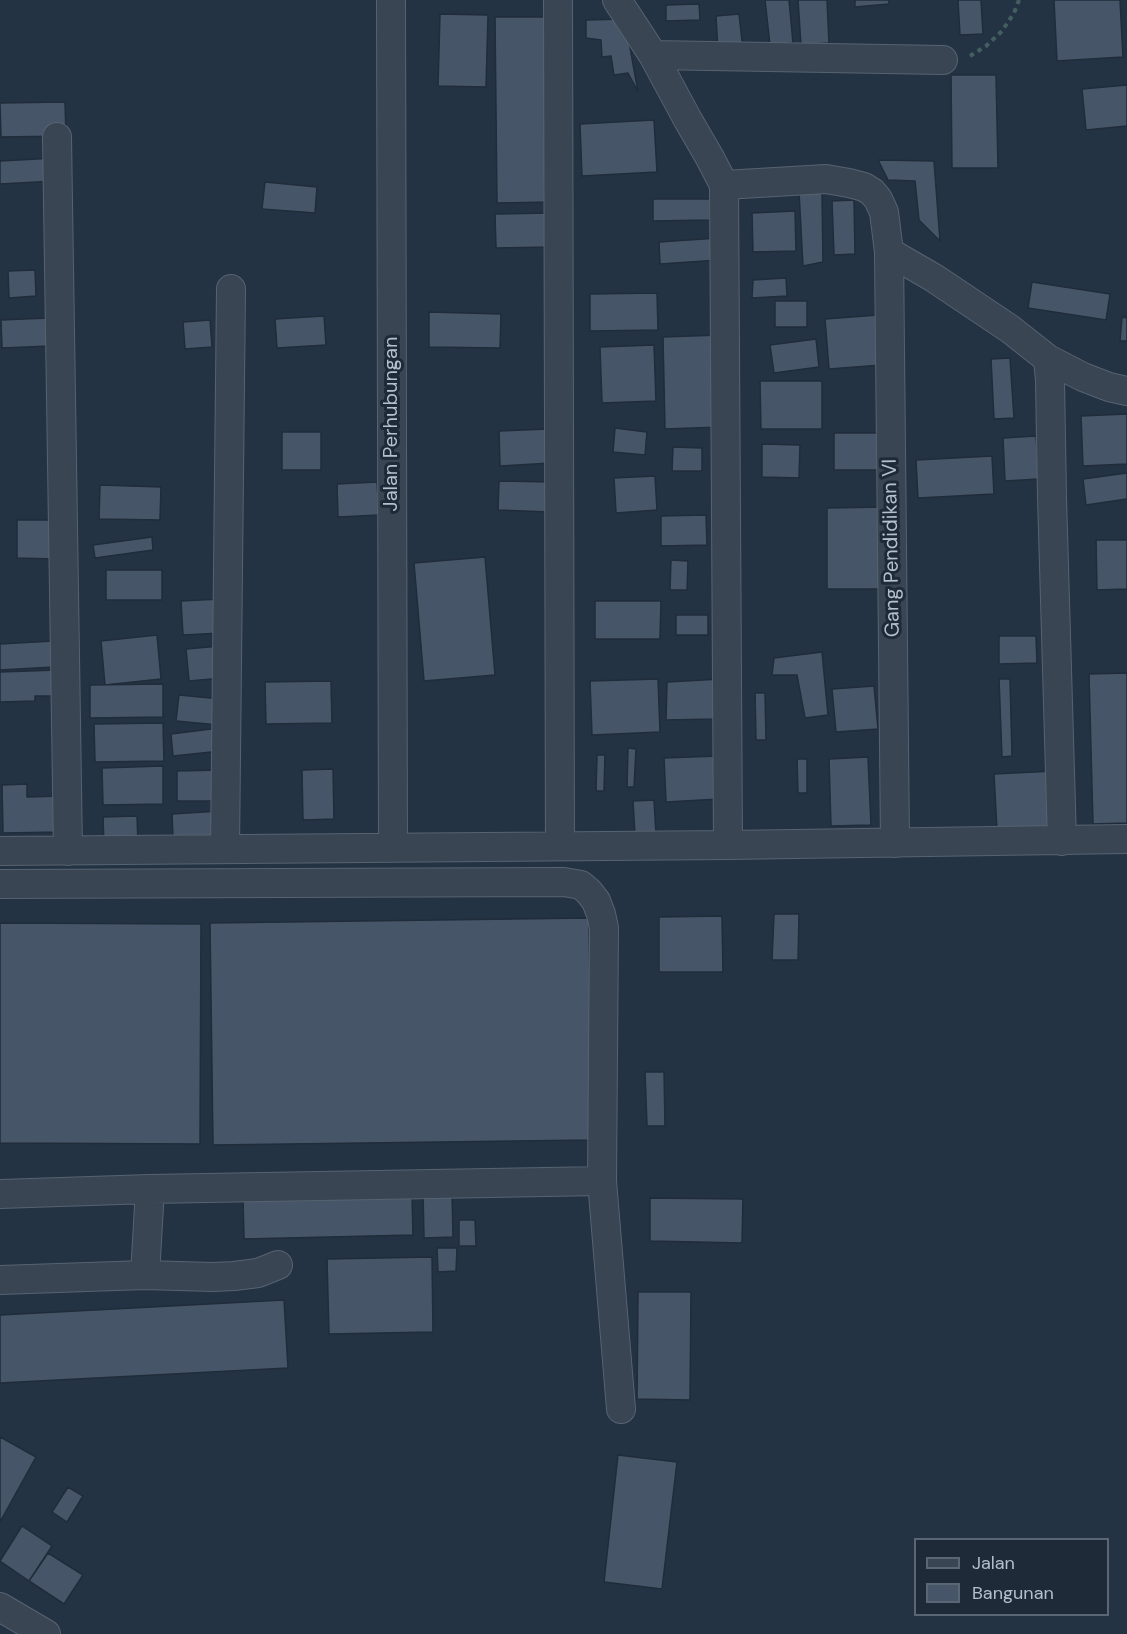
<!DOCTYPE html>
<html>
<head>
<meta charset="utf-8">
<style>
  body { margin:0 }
  #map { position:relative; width:1127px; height:1634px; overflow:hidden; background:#243344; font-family:"DM Sans",sans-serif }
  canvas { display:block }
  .legend { position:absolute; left:914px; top:1538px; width:195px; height:78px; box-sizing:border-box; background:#1e2a38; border:2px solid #5b6674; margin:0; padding:8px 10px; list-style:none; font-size:18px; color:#b6c0cd }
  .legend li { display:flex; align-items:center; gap:12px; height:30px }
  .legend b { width:30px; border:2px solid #5b6674 }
</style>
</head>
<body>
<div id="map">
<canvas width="1127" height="1634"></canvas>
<ul class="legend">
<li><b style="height:8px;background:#394553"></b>Jalan</li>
<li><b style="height:16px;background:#465568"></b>Bangunan</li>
</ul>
</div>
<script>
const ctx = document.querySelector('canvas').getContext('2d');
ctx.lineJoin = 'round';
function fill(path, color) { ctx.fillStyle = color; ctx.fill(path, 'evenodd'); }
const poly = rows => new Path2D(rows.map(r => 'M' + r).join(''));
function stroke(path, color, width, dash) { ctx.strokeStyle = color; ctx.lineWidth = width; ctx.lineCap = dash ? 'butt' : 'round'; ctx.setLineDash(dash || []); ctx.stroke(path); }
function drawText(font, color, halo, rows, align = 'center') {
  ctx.font = font + ' "DM Sans",sans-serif'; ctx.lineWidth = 6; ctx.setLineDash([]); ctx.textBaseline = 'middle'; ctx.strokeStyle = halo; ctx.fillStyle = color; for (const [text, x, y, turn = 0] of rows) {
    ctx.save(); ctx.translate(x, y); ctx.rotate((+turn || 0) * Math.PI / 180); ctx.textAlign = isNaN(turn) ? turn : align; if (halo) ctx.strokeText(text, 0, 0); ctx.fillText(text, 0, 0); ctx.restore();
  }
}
const building = poly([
  [765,0,789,0,793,43,770,45,765,0],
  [798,0,827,0,829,43,801,45,798,0],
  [855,0,889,0,889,4,855,7,855,0],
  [958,0,981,0,983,34,960,35,958,0],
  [1054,0,1120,0,1123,57,1057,61,1054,0],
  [699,4,700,20,666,21,666,5,699,4],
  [440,14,488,15,486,87,438,86,440,14],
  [739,14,743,49,718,51,716,16,739,14],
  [495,17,552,17,553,202,497,203,495,17],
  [625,19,638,92,628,73,614,75,611,56,602,57,601,40,586,38,586,20,625,19],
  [951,75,996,75,998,168,952,168,951,75],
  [1127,85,1127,126,1086,130,1082,89,1127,85],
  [65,102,66,136,1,137,0,103,65,102],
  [654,120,657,172,582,176,580,124,654,120],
  [55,158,56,181,0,184,0,161,55,158],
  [878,160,934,161,940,241,919,220,915,181,888,180,878,160],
  [265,182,317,187,315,213,262,209,265,182],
  [799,192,822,192,823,262,803,266,799,192],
  [653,199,710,199,710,220,653,221,653,199],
  [854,200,855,254,834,255,832,201,854,200],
  [795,211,796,251,753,252,752,213,795,211],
  [552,213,553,247,496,248,495,214,552,213],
  [718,238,719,260,660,264,659,242,718,238],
  [35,270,36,296,9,298,8,271,35,270],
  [786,278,787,296,752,298,753,280,786,278],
  [1032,282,1110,294,1106,320,1028,308,1032,282],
  [657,293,658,330,590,331,590,294,657,293],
  [775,301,807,301,807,327,775,327,775,301],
  [429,312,501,314,500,348,429,347,429,312],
  [878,315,882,365,829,369,825,319,878,315],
  [324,316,326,345,277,348,275,319,324,316],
  [1122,317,1127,318,1127,341,1120,341,1122,317],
  [48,318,50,346,2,348,1,320,48,318],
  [210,320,212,347,185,349,183,322,210,320],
  [719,335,722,427,665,429,663,337,719,335],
  [816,339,819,367,774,373,770,345,816,339],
  [654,345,656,401,602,403,600,347,654,345],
  [1010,358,1014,418,994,419,991,359,1010,358],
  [760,381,822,381,822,429,761,429,760,381],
  [1127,414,1127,464,1083,466,1081,416,1127,414],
  [615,428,647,432,645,455,613,452,615,428],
  [549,429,551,463,500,466,499,431,549,429],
  [282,432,321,432,321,470,282,470,282,432],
  [834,433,880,433,880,470,834,470,834,433],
  [1036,436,1039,479,1005,481,1003,438,1036,436],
  [762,444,800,445,799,478,762,477,762,444],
  [673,447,702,448,702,471,672,471,673,447],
  [992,456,994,494,918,498,916,460,992,456],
  [1127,473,1127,499,1086,505,1083,479,1127,473],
  [655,476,657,510,616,513,614,478,655,476],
  [499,481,551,482,550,512,498,510,499,481],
  [377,482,379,515,338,517,337,484,377,482],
  [100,485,161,487,160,520,99,519,100,485],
  [885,507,886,589,827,589,827,508,885,507],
  [706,515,707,545,661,546,661,516,706,515],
  [17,520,54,520,54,559,17,558,17,520],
  [152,537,153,550,95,558,93,545,152,537],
  [1096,540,1127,540,1127,589,1097,590,1096,540],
  [485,557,495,675,424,681,414,563,485,557],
  [671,560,688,561,687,590,670,590,671,560],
  [106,570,162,570,162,600,106,600,106,570],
  [220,599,222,633,183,635,181,601,220,599],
  [595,601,661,601,660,639,595,639,595,601],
  [676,615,708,615,708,635,676,635,676,615],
  [157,635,161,679,105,685,101,641,157,635],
  [999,636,1036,636,1037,663,999,664,999,636],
  [53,641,54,667,0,670,0,644,53,641],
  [220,646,223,678,189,681,186,649,220,646],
  [822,652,828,715,805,718,797,675,772,675,774,658,822,652],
  [57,670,58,696,35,696,35,701,0,702,0,672,57,670],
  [1127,673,1127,823,1093,824,1089,674,1127,673],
  [658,679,660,732,592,735,590,681,658,679],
  [721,679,715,719,666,720,667,682,721,679],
  [999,679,1010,679,1012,756,1002,757,999,679],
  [331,681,332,723,266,724,265,682,331,681],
  [163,684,163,717,90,718,90,685,163,684],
  [874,686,878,729,836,732,832,689,874,686],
  [755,693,765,693,766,740,756,740,755,693],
  [179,695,221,699,218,725,176,721,179,695],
  [163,723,164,761,95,762,94,724,163,723],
  [219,728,221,751,173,756,171,734,219,728],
  [628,748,636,749,634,787,627,787,628,748],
  [597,755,605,755,604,791,596,791,597,755],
  [718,756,720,799,666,802,664,758,718,756],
  [868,757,871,825,831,826,829,759,868,757],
  [797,759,807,759,807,793,798,793,797,759],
  [163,766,163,804,103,805,102,768,163,766],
  [333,769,334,819,303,820,302,770,333,769],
  [219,770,219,801,177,801,177,771,219,770],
  [1054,771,1057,827,997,830,994,774,1054,771],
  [27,784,27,797,62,796,62,832,3,833,2,785,27,784],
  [654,800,656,834,635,835,633,801,654,800],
  [220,811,221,836,173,838,172,814,220,811],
  [137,816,138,845,104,846,103,817,137,816],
  [774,914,799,914,798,960,772,960,774,914],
  [722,916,723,972,659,972,659,917,722,916],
  [589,918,592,1140,213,1145,210,923,589,918],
  [0,923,201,924,200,1144,0,1143,0,923],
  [645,1072,664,1072,665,1126,647,1126,645,1072],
  [423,1191,452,1191,453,1237,424,1238,423,1191],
  [412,1195,413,1235,244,1239,243,1199,412,1195],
  [650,1198,743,1199,742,1243,650,1241,650,1198],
  [459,1220,475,1220,476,1246,459,1246,459,1220],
  [437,1248,457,1248,456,1271,438,1272,437,1248],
  [432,1257,433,1332,329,1334,327,1259,432,1257],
  [638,1292,691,1292,690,1400,637,1399,638,1292],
  [284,1300,288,1368,0,1383,0,1315,284,1300],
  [0,1437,36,1457,0,1522,0,1437],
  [618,1455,677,1462,662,1589,604,1582,618,1455],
  [68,1487,83,1496,67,1522,52,1512,68,1487],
  [22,1526,52,1546,29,1581,0,1561,22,1526],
  [48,1553,83,1575,64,1604,29,1581,48,1553]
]);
fill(building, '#465568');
stroke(building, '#202c3a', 1.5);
const minor = poly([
  [391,0,393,847],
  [558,0,560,846],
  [617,0,653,55,688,120,710,158,724,185,728,845],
  [653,55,943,60],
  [57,137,68,851],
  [724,185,826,179,849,183,864,187,872,192,878,199,884,212,889,252,895,843],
  [889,252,934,278,1010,329,1048,359,1083,377,1109,387,1127,391],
  [1048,359,1050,381,1052,497,1062,841],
  [225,849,231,289],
  [0,851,728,845,1127,839],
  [0,884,564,882,581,885,589,892,596,901,601,914,604,928,602,1181,150,1189,0,1194],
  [602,1181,621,1409],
  [145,1275,150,1189],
  [0,1280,145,1275,213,1277,234,1276,258,1273,278,1265],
  [0,1607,46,1634]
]);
stroke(minor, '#576370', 30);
stroke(poly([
  [970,56,986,46,1002,31,1014,13,1019,0]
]), '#455f61', 4, [4.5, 4.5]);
stroke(minor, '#394553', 28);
drawText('20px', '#b6c0cd', '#1e2a38', [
  ["Jalan Perhubungan",392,424,-90],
  ["Gang Pendidikan VI",892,548,-91]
]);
</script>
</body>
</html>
